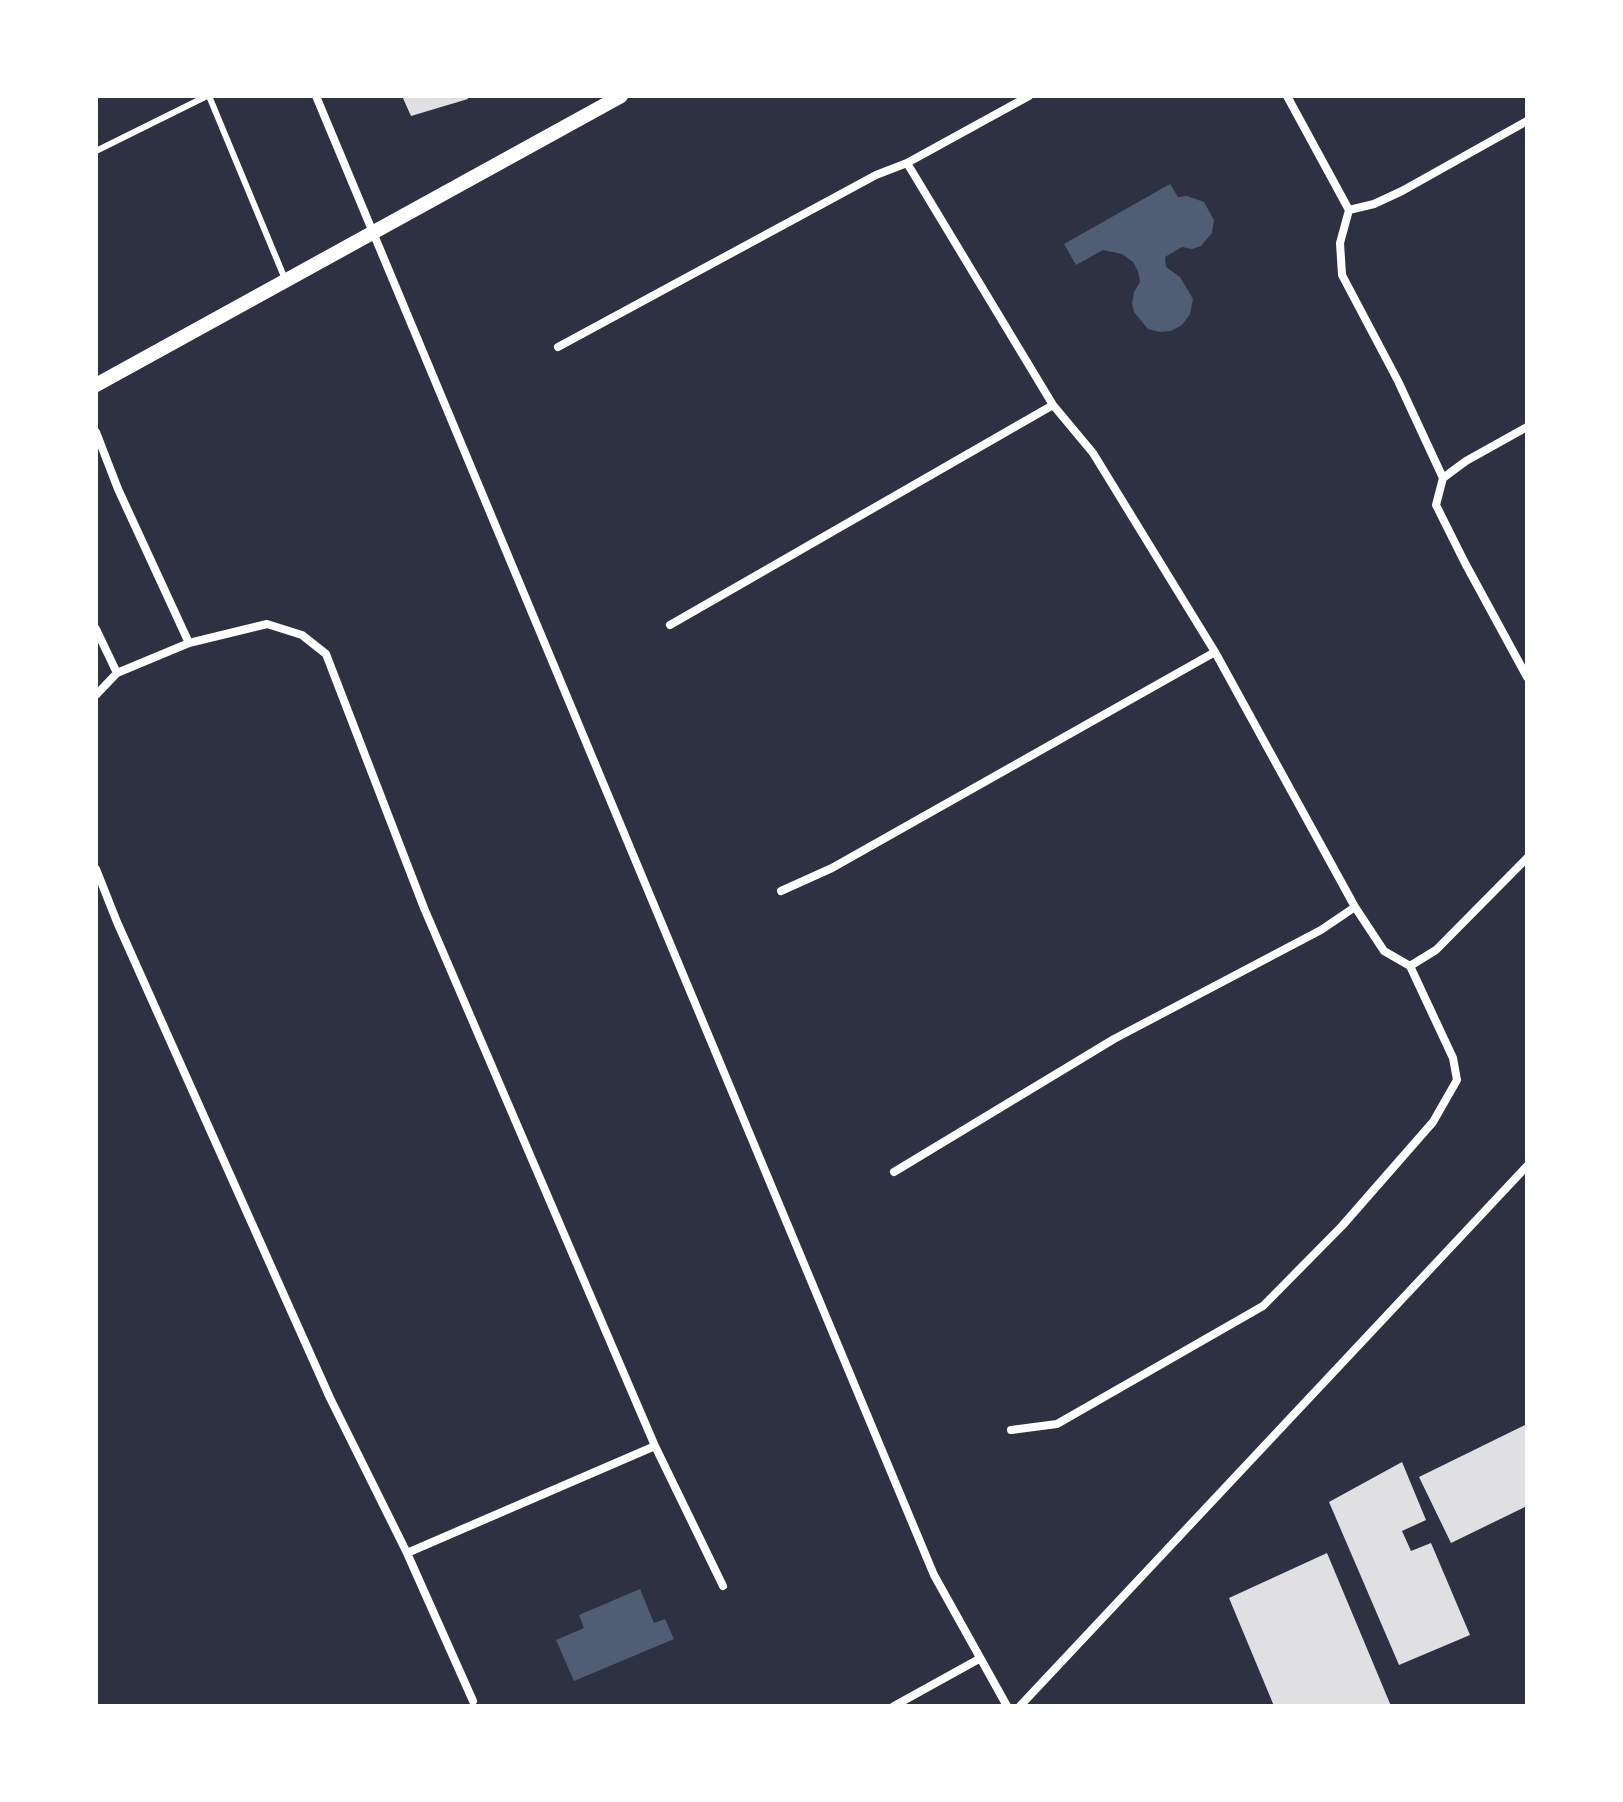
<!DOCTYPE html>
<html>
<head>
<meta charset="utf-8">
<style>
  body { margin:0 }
  #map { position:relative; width:1623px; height:1802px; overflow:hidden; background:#2d3142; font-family:"Sofia Sans Condensed",sans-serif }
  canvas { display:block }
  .frame { position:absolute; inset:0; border:98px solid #fff; pointer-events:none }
</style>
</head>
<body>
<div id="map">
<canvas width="1623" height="1802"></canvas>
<div class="frame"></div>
</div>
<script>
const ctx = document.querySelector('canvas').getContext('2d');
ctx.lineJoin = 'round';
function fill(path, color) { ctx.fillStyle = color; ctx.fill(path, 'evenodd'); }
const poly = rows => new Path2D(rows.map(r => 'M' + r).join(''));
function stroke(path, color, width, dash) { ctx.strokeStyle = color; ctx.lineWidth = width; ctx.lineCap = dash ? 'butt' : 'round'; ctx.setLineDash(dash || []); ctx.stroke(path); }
fill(poly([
  [1170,184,1178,197,1187,196,1204,202,1214,220,1212,233,1201,246,1192,249,1182,247,1165,257,1166,267,1180,277,1193,299,1190,314,1182,325,1171,331,1160,332,1148,329,1134,312,1132,303,1134,292,1140,282,1138,271,1133,262,1122,254,1103,250,1076,265,1064,244],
  [640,1589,654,1623,665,1619,674,1639,574,1681,556,1640,584,1628,579,1615]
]), '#4f5d75');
fill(poly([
  [402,96,467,96,468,99,411,116],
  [1527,1424,1527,1506,1451,1543,1419,1477],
  [1402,1462,1426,1520,1402,1531,1411,1551,1431,1543,1470,1635,1399,1665,1329,1502],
  [1327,1553,1391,1706,1274,1706,1229,1598]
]), '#e0e0e3');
stroke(poly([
  [209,96,285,279],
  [96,151,207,96]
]), '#fff', 6);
stroke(poly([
  [316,96,934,1575,1007,1706],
  [1287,96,1349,210,1340,243,1342,275,1398,381,1443,478,1436,505,1465,563,1527,677],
  [907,163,1053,405,1093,453,1215,652,1355,907,1384,951,1410,966,1453,1058,1457,1080,1433,1122,1342,1226,1263,1306,1057,1424,1011,1430],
  [1349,210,1374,204,1402,191,1527,121],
  [558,347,876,175,907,163,1029,96],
  [96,432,118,489,189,643],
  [1443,478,1466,461,1527,427],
  [670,625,1053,405],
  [96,629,117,673],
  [96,695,117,673,189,643,267,624,302,635,326,654,424,908,655,1446,407,1553,330,1398,117,922,96,869],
  [781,891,832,868,1215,652],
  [1410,966,1436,950,1527,858],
  [894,1172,1114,1039,1321,930,1355,907],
  [655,1446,723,1586],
  [407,1553,473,1701],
  [894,1706,979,1659],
  [1020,1706,1527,1166]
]), '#fff', 8);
stroke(poly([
  [96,385,621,96]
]), '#fff', 14);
</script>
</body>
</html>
